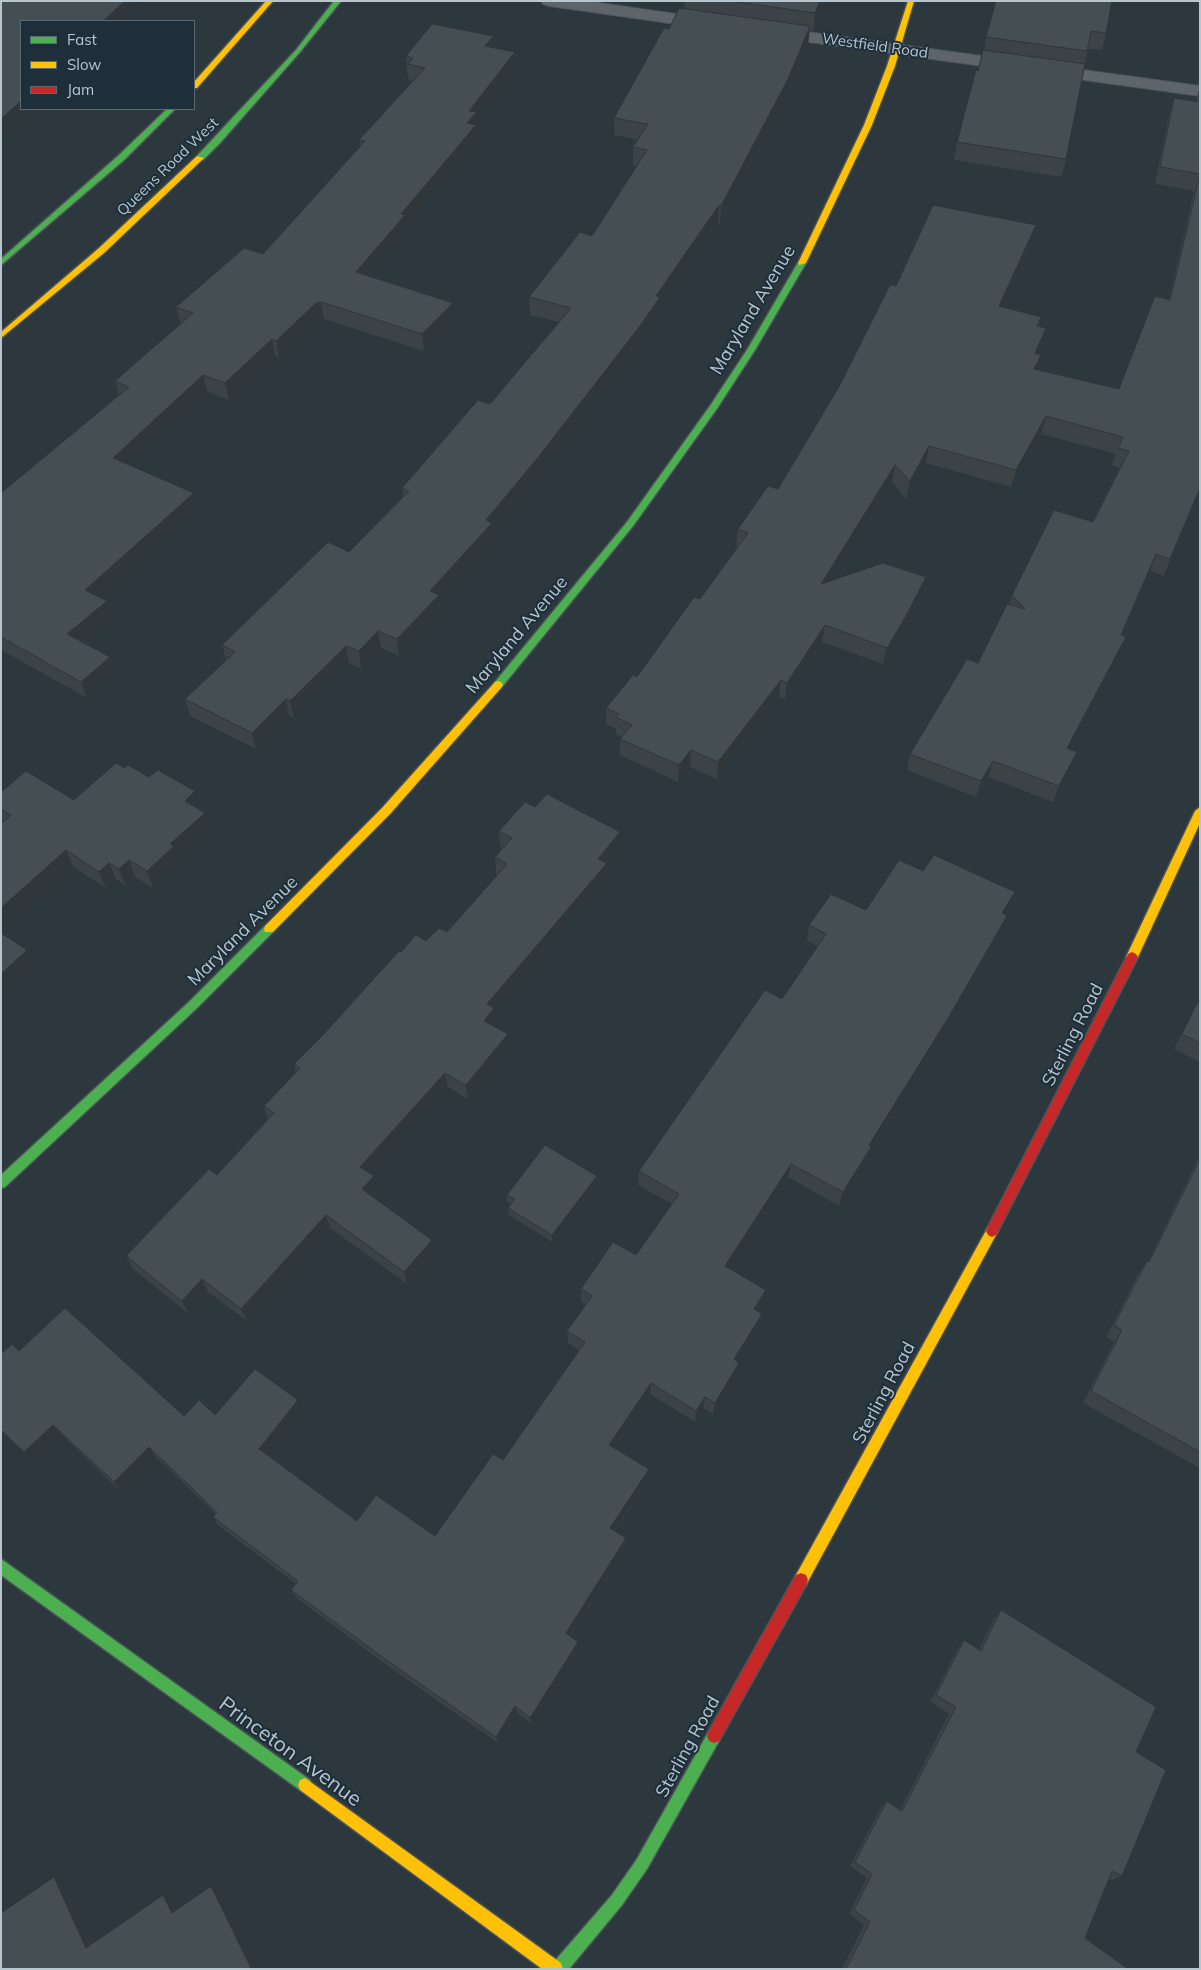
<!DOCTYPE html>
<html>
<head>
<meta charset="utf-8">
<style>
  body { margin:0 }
  #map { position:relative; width:1201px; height:1970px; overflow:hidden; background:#2c373e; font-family:Mulish,sans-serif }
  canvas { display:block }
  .frame { position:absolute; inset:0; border:2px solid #b7c5ce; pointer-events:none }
  .legend { position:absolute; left:20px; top:20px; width:175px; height:90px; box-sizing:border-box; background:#1e2f3b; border:1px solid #5b6b76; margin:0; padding:6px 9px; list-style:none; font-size:15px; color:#b7c5ce }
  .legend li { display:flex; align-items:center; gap:10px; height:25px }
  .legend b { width:25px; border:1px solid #5b6b76 }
</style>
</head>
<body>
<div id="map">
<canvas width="1201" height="1970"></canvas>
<div class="frame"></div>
<ul class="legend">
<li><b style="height:6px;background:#4caf50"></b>Fast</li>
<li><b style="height:6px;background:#ffc107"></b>Slow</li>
<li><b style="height:6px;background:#c62828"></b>Jam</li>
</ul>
</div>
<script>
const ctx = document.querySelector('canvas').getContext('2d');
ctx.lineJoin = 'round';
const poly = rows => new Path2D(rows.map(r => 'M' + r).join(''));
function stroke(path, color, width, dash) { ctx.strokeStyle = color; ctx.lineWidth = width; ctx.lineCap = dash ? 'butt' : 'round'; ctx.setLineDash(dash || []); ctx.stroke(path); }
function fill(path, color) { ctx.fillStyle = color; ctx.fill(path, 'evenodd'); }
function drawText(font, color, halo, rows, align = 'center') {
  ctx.font = font + ' Mulish,sans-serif'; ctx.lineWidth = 4; ctx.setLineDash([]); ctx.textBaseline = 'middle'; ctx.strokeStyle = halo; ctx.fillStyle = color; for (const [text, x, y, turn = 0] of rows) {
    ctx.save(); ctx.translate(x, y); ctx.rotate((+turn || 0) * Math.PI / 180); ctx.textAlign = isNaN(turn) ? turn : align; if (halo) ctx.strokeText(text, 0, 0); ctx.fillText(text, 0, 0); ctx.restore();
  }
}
const street = poly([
  [541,1,586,1,711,19,717,20,719,24,717,28,711,29,549,6,543,4,541,1],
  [771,27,1200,86,1200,96,765,36,763,32,765,28,771,27]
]);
const fast = poly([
  [334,1,341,1,300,52,220,143,203,160,197,160,197,156,296,50,334,1],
  [167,109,175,109,124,160,1,265,1,259,118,156,167,109],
  [799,261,806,263,755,350,716,410,633,526,501,688,495,688,493,685,495,682,627,522,710,406,747,350,799,261],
  [269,925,273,926,274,929,273,932,197,1008,5,1187,1,1188,1,1175,189,1002,265,926,269,925],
  [1,1559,310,1780,312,1785,310,1790,305,1792,300,1790,1,1575,1,1559],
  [714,1729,719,1731,721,1736,719,1741,647,1869,622,1905,569,1969,551,1969,553,1963,612,1895,637,1859,709,1731,714,1729]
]);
const slow = poly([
  [266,1,273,1,197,88,194,88,194,82,266,1],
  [908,1,914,1,895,66,872,125,806,263,799,265,798,263,864,125,887,66,908,1],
  [197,156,204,158,104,253,1,338,1,332,98,249,197,156],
  [498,681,501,682,503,685,501,688,390,814,273,932,265,932,264,929,265,926,382,808,495,682,498,681],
  [1200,807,1200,823,1138,957,1136,960,1128,960,1126,957,1195,811,1200,807],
  [992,1225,996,1227,998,1231,996,1235,806,1585,801,1587,796,1585,794,1580,796,1575,988,1227,992,1225],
  [305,1778,561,1963,563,1969,542,1969,300,1790,298,1785,300,1780,305,1778]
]);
const jam = poly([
  [1132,952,1136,954,1138,957,996,1235,992,1237,988,1235,986,1231,988,1227,1128,954,1132,952],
  [801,1573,806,1575,808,1580,806,1585,719,1741,714,1743,709,1741,707,1736,709,1731,796,1575,801,1573]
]);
stroke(street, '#4b5358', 2);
stroke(fast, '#4b5358', 3);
stroke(slow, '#4b5358', 3);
stroke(jam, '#4b5358', 3);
fill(street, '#5d656b');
fill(fast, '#4caf50');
fill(slow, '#ffc107');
fill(jam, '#c62828');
fill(poly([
  [685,1,825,1,813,31,810,30,808,44,787,97,720,223,718,223,660,308,659,315,640,344,537,478,493,531,494,540,439,600,441,612,399,656,381,648,361,669,349,663,294,718,289,716,256,749,190,716,185,699,226,660,222,645,349,552,403,497,402,488,490,404,559,322,530,315,529,297,592,236,637,166,633,165,633,147,638,140,614,135,614,118,669,29,685,9],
  [996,1,1106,33,1102,50,1088,49,1066,159,1062,177,954,160,957,142,984,50,986,37],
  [494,48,515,52,516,69,477,118,478,129,476,131,477,142,406,226,407,232,369,276,453,303,454,320,424,351,324,319,319,320,279,357,275,356,229,400,207,392,129,465,199,510,100,598,107,601,113,618,83,642,110,657,115,673,87,698,1,650,1,493,119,395,115,381,181,324,176,307,263,254,360,147,359,140,412,81,409,81,408,73,407,73,406,56],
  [1200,60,1200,85,1198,84],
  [1200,87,1200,490,1164,576,1150,571,1122,636,1126,637,1120,654,1070,749,1071,768,1053,802,988,777,976,797,907,770,910,754,978,663,1009,604,1012,595,1093,522,1120,468,1112,465,1116,454,1041,434,1011,487,926,463,906,499,892,482,831,580,922,594,903,633,883,664,822,642,785,699,779,697,717,779,690,767,678,782,620,755,620,739,622,737,616,734,616,729,606,724,606,708,637,677,700,599,737,547,736,547,738,529,778,489,840,385,896,286,1032,242,1002,307,1041,317,1039,327,1042,346,1038,354,1037,369,1119,389,1169,299,1194,191,1155,184,1169,115,1174,98,1196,101],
  [1,792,74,800,200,808,199,809,205,813,210,829,178,859,179,863,153,888,135,877,126,886,116,879,106,888,73,867,1,932,1,824,3,822,1,821],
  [499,831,620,848,607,864,607,879,494,1012,495,1023,493,1026,509,1049,468,1099,448,1087,370,1174,377,1190,372,1196,434,1254,407,1284,330,1228,247,1321,208,1292,189,1314,133,1269,126,1256,217,1175,268,1119,264,1106,296,1072,294,1064,322,1036,401,952,447,932,498,875,496,874,495,857,503,848,500,847],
  [923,871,1015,892,1010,908,1005,915,1001,931,942,1035,869,1152,867,1160,839,1206,788,1177,729,1268,764,1302,757,1312,762,1314,759,1327,737,1362,737,1375,713,1414,703,1408,695,1422,650,1394,614,1448,649,1469,648,1480,615,1531,626,1547,570,1636,579,1649,532,1724,517,1713,498,1743,385,1664,297,1598,291,1590,296,1584,219,1526,213,1517,216,1514,156,1457,121,1492,62,1435,34,1462,1,1431,1,1354,19,1351,184,1416,303,1411,268,1455,357,1521,435,1536,503,1460,579,1350,568,1343,567,1331,586,1304,581,1302,581,1289,636,1255,672,1204,638,1185,639,1171,782,999,818,946,807,941,809,925,866,910],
  [1197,1003,1200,1004,1200,1062,1174,1049],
  [1200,1155,1200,1468,1083,1403,1114,1342,1106,1337,1138,1274,1147,1261,1148,1261],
  [597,1183,552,1242,509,1215,508,1208,511,1204,507,1202,507,1195],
  [1001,1610,1136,1752,1122,1876,1112,1880,1109,1879,1085,1938,1128,1969,842,1969,864,1925,849,1914,867,1878,850,1866,882,1806,887,1801,900,1810,949,1714,930,1702,958,1648,964,1640,979,1649,994,1619]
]), '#3b4347');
fill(poly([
  [125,1,145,1,124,21,103,21],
  [820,1,825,1,813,31,815,13],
  [810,26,808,44,787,97,720,223,721,206],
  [494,36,494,53,485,46],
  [515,52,516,69,477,118,478,129,476,131,477,142,406,226,407,232,359,289,356,272,401,214,467,123,469,111],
  [21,101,21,109,36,109,1,139,1,119],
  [719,205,718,223,660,308,659,315,640,344,537,478,493,531,494,540,439,600,441,612,399,656,397,639,430,591,486,520,656,296],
  [1036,225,1032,242,995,324,999,306],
  [321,302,324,319,319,320,279,357,276,341,316,303],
  [453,303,454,320,424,351,422,334],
  [1046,328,1042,346,1031,371,1035,353],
  [272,339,275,356,229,400,225,383],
  [1041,355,1037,372,1034,369],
  [203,375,207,392,118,475,113,458],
  [1046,416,1041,434,1011,487,1016,470],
  [929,446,926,463,906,499,910,481],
  [895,465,892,482,818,601,821,584],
  [1200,488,1200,490,1164,576,1170,559],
  [194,493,199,510,91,606,85,590],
  [1156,554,1150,571,1115,652,1121,635],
  [926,577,922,594,903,633,883,664,887,648],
  [107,601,113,618,73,650,67,634],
  [825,625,822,642,785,699,787,683],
  [378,631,381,648,361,669,359,651],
  [1126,637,1120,654,1062,765,1067,748],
  [346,646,349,663,294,718,290,701],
  [110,657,115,673,87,698,81,682],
  [781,680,779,697,717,779,718,762],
  [286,699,289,716,256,749,252,733],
  [691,750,690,767,678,782,679,765],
  [1077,752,1071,768,1053,802,1059,786],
  [993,761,988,777,976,797,981,781],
  [195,791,200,808,190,817,185,801],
  [205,813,210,829,178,859,179,863,153,888,147,871,170,844],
  [620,832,620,848,607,864,607,879,494,1012,495,1023,485,1036,484,1021,487,1004,598,859],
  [66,850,73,867,1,932,1,908],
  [129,860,135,877,126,886,119,869],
  [109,863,116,879,106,888,99,872],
  [1015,892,1010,908,996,929,1002,913],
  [1007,916,1001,931,942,1035,869,1152,867,1160,839,1206,843,1192,869,1145],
  [27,950,35,966,1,997,1,974],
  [508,1034,509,1049,468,1099,466,1085],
  [445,1073,448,1087,364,1181,360,1167],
  [791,1164,788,1177,723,1278,725,1266],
  [374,1176,377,1190,366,1202,362,1189],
  [597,1176,597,1183,552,1242,552,1235],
  [326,1215,330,1228,247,1321,241,1309],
  [432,1240,434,1254,407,1284,404,1272],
  [202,1279,208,1292,189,1314,182,1301],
  [766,1290,764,1302,751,1321,754,1309],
  [762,1314,759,1327,732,1371,734,1359],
  [739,1363,737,1375,713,1414,715,1403],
  [651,1383,650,1394,609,1455,609,1445],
  [705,1397,703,1408,695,1422,696,1411],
  [298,1400,303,1411,264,1460,259,1449],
  [53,1425,62,1435,34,1462,24,1452],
  [149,1447,156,1457,121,1492,114,1482],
  [649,1469,648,1480,610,1537,610,1528],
  [626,1538,626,1547,566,1641,566,1633],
  [578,1642,579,1649,532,1724,530,1718],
  [515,1706,517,1713,498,1743,496,1737],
  [54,1877,64,1881,96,1951,86,1948],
  [211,1886,218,1890,257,1969,249,1969],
  [163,1895,171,1899,180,1917,172,1913]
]), '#30373a');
const building = poly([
  [1,1,125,1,103,21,21,21,21,101,1,119,1,1],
  [731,1,820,1,815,13,731,1],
  [996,1,1112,1,1106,33,1091,31,1087,51,986,37,996,1],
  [679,8,810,26,788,79,721,206,719,205,656,296,660,297,640,326,536,460,486,520,492,523,430,591,439,595,397,639,378,631,359,651,346,646,290,701,286,699,252,733,185,699,235,652,222,645,328,542,349,552,409,491,402,488,478,400,490,404,571,308,529,297,580,232,592,236,647,150,633,147,648,124,614,118,664,28,669,29,679,8],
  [432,24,494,36,485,46,515,52,469,111,477,112,467,123,476,125,401,214,405,215,356,272,453,303,422,334,321,302,316,303,276,341,272,339,225,383,203,375,113,458,194,493,85,590,107,601,67,634,110,657,81,682,1,637,1,493,129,387,115,381,193,313,176,307,244,248,263,254,365,141,359,140,425,68,408,64,413,58,406,56,432,24],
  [983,50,1085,64,1066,159,957,142,976,70,978,71,983,50],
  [1174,98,1200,102,1200,488,1170,559,1156,554,1121,635,1126,637,1067,748,1077,752,1059,786,993,761,981,781,910,754,967,659,978,663,1007,604,1025,609,1012,595,1054,510,1093,522,1129,451,1118,448,1123,437,1046,416,1016,470,929,446,910,481,895,465,821,584,883,563,926,577,906,616,887,648,825,625,787,683,781,680,718,762,691,750,679,765,620,739,632,725,616,717,619,714,606,708,633,675,637,677,694,597,700,599,748,533,738,529,768,486,778,489,840,385,890,285,896,286,933,205,1036,225,999,306,1041,317,1037,326,1046,328,1035,353,1041,355,1034,369,1119,389,1155,296,1170,300,1200,174,1160,167,1174,98],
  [116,763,125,768,128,765,149,777,158,770,195,791,185,801,205,813,170,844,174,846,147,871,129,860,119,869,109,863,99,872,66,850,1,908,1,824,11,815,1,809,1,792,26,771,74,800,116,763],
  [547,794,620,832,598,859,607,863,487,1004,494,1008,484,1021,508,1034,466,1085,445,1073,360,1167,374,1176,362,1189,432,1240,404,1272,326,1215,241,1309,202,1279,182,1301,126,1256,209,1169,217,1175,274,1113,264,1106,300,1068,294,1064,322,1036,399,951,401,952,416,935,426,941,439,928,447,932,507,864,495,857,512,838,499,831,525,802,535,807,547,794],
  [934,855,1015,892,1002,913,1007,916,947,1020,869,1145,871,1147,843,1192,791,1164,725,1266,766,1290,754,1309,762,1314,734,1359,739,1363,715,1403,705,1397,696,1411,651,1383,609,1445,649,1469,610,1528,626,1538,566,1633,578,1642,530,1718,515,1706,496,1737,381,1656,291,1590,298,1581,213,1517,217,1512,149,1447,114,1482,53,1425,24,1452,1,1430,1,1354,12,1344,19,1351,65,1308,184,1416,199,1400,215,1415,255,1369,298,1400,259,1449,357,1521,376,1495,435,1536,493,1454,503,1460,585,1342,567,1331,592,1296,581,1289,613,1242,636,1255,679,1194,639,1171,765,990,782,999,826,934,809,925,831,894,866,910,899,860,923,871,934,855],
  [1,933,27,950,1,974,1,933],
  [1197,1003,1200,1004,1200,1043,1182,1034,1197,1003],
  [545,1145,597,1176,552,1235,508,1208,515,1199,507,1195,545,1145],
  [1200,1159,1200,1452,1091,1391,1122,1330,1114,1325,1147,1261,1149,1262,1200,1159],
  [1001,1610,1156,1707,1136,1752,1166,1770,1122,1876,1112,1871,1085,1938,1128,1969,846,1969,870,1922,854,1910,872,1874,855,1862,887,1801,902,1811,956,1707,936,1695,964,1640,981,1651,1001,1610],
  [54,1877,86,1948,163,1895,172,1913,211,1886,251,1968,249,1969,1,1969,1,1913,54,1877]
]);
fill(building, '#454e53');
stroke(building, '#30373a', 1);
drawText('15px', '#b7c5ce', '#1e2f3b', [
  ["Westfield Road",875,46,8],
  ["Queens Road West",168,167,-44]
]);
drawText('18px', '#b7c5ce', '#1e2f3b', [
  ["Maryland Avenue",753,310,-59],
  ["Maryland Avenue",517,635,-50],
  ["Maryland Avenue",243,931,-45],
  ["Sterling Road",1073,1035,-63],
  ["Sterling Road",884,1393,-62],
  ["Sterling Road",688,1747,-61]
]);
drawText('21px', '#b7c5ce', '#1e2f3b', [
  ["Princeton Avenue",290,1752,36]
]);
</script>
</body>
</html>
